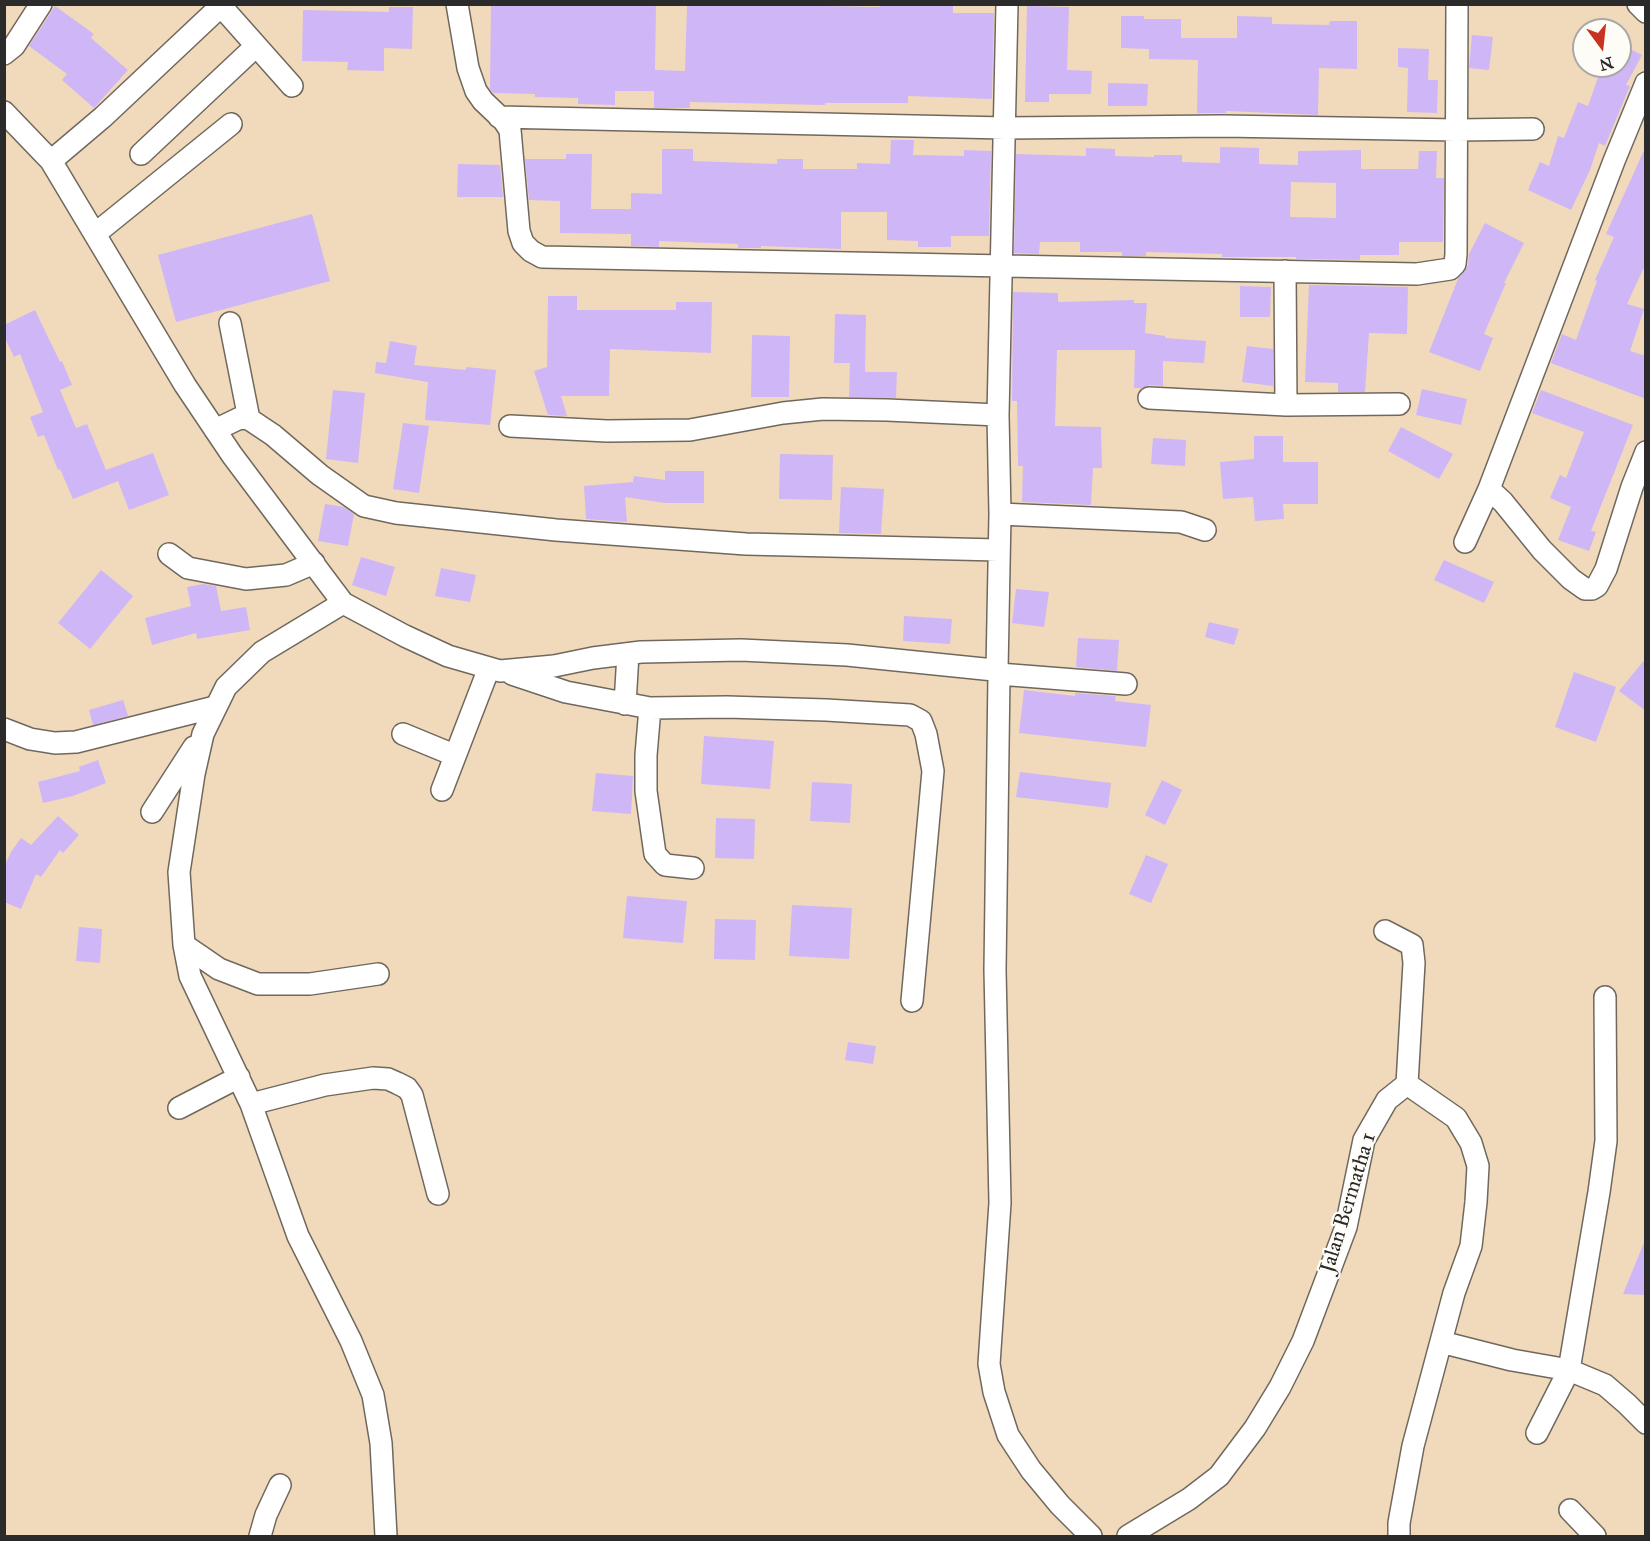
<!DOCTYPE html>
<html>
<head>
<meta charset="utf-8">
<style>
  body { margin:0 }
  #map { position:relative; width:1650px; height:1541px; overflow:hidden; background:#f1dabb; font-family:"IM FELL Great Primer",serif }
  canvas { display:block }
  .frame { position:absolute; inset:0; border:6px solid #2b2b2b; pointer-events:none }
  .north { position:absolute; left:1572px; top:18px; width:60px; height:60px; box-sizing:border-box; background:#fdfcf7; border:2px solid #a9a8a5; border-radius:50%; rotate:165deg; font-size:16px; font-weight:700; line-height:24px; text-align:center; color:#2b2b2b }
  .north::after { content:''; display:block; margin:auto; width:21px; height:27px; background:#c8321e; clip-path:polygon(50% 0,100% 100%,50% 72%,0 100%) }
</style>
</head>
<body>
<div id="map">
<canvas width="1650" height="1541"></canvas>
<div class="frame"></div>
<div class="north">N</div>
</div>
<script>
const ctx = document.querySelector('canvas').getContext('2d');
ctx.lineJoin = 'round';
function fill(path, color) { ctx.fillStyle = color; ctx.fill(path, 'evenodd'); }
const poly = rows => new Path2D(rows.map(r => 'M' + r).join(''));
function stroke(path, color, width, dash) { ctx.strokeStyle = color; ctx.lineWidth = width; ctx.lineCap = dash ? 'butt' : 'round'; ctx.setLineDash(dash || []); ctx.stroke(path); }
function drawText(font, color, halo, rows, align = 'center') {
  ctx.font = font + ' "IM FELL Great Primer",serif'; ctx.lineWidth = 4.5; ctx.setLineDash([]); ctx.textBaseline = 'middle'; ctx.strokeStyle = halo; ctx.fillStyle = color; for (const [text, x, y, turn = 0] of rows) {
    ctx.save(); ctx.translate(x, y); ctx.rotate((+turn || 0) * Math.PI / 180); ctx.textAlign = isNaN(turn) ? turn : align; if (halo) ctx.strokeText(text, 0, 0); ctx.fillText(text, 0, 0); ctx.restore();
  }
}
fill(poly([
  [491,4,656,5,655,70,685,71,687,6,824,4,824,6,880,7,880,4,953,5,953,13,994,13,992,99,908,96,908,103,825,103,825,105,690,102,690,108,654,108,654,91,615,91,615,105,578,104,578,98,535,97,535,94,493,93,490,89],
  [55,6,94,34,91,38,128,70,94,108,62,80,67,74,29,46],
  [1027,6,1069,7,1067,70,1092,71,1091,94,1049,94,1049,102,1025,102],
  [389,7,413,7,412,49,384,48,384,71,347,70,348,62,302,61,303,10,389,12],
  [1121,16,1144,16,1144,19,1181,19,1181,38,1237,38,1237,16,1272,17,1272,24,1329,25,1330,21,1357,21,1357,69,1319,68,1318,115,1226,111,1226,113,1197,113,1198,60,1149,59,1149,49,1121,48],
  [1472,35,1493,37,1489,70,1469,68],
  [1620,44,1642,55,1626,85,1630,86,1605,146,1599,143,1590,170,1571,210,1528,190,1540,162,1549,166,1558,136,1564,138,1578,102,1588,106,1602,66,1620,66],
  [1398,48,1429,49,1428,80,1438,80,1437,113,1407,112,1408,68,1398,67],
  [1108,83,1148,84,1147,106,1108,106],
  [891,140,914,140,913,155,964,156,964,150,991,151,989,236,951,236,951,247,918,247,918,241,887,240,887,212,841,212,841,249,761,246,761,248,738,248,738,244,659,241,659,247,631,246,631,234,560,233,560,201,529,200,525,159,566,159,566,154,592,154,591,209,631,209,631,193,662,194,662,149,693,149,693,161,777,164,777,159,803,159,803,169,857,169,857,163,890,164],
  [1646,146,1646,263,1627,304,1644,309,1630,351,1646,356,1646,399,1551,363,1562,334,1576,340,1597,281,1595,280,1614,237,1606,234],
  [1220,147,1259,148,1259,164,1298,165,1298,151,1361,150,1361,169,1418,169,1419,151,1437,151,1436,178,1444,178,1443,242,1399,242,1399,255,1360,255,1360,260,1296,259,1296,257,1222,257,1222,254,1146,252,1146,256,1122,256,1122,252,1080,252,1080,242,1040,242,1039,254,1014,253,1016,154,1086,156,1086,148,1115,149,1115,156,1154,157,1154,155,1182,155,1182,162,1220,163],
  [1291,182,1336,183,1336,218,1290,217],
  [458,164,500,165,503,197,457,197],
  [312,214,330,281,176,322,158,255],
  [1485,223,1524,243,1504,283,1506,283,1484,334,1493,338,1480,371,1429,352,1458,279,1464,272,1468,265,1469,254],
  [1309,285,1408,287,1407,334,1369,333,1365,392,1338,392,1338,383,1305,382],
  [1240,286,1271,287,1270,317,1240,317],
  [1013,292,1058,293,1058,302,1134,300,1134,303,1147,303,1145,333,1165,336,1165,338,1206,341,1204,363,1163,361,1163,386,1150,385,1142,388,1134,388,1135,350,1057,350,1055,426,1101,427,1102,468,1093,468,1091,505,1022,502,1023,466,1018,466,1017,401,1012,401],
  [548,296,577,296,577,310,676,310,676,302,712,302,711,353,610,349,609,396,561,396,567,416,548,415,534,371,547,367],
  [35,310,60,362,62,361,72,385,60,390,76,428,87,424,106,470,153,453,169,495,129,510,118,481,73,499,60,469,58,470,44,435,38,437,30,417,43,412,20,354,14,357,4,336,4,325],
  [835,314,866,315,865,372,897,372,896,398,849,397,850,363,834,363],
  [752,335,790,336,789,397,751,397],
  [390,341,417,346,414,365,466,370,466,367,496,370,490,425,425,420,428,382,375,373,376,362,386,363],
  [1247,346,1273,349,1273,386,1242,382],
  [1422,389,1467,399,1461,425,1416,415],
  [333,390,365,393,358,463,326,459],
  [1541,390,1633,425,1591,531,1596,532,1589,551,1558,540,1571,507,1550,498,1560,475,1566,478,1584,432,1532,413],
  [403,423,429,426,419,493,393,489],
  [1401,427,1453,454,1439,479,1388,451],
  [1254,436,1283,436,1283,462,1318,462,1318,504,1283,504,1284,519,1255,521,1253,497,1223,499,1220,462,1254,459],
  [1153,438,1186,440,1185,466,1151,464],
  [780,454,833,455,832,500,779,499],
  [665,471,704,471,704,503,665,503,625,497,627,522,586,519,584,486,633,482,634,476,665,480],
  [841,487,884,489,881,534,839,533],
  [325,504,344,507,354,514,348,546,318,541],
  [361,557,395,567,386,596,352,585],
  [1444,560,1494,582,1484,603,1434,580],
  [441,568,476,575,470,602,435,596],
  [101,570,133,596,90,649,58,623],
  [203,584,216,586,221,611,246,607,250,630,197,639,196,633,152,645,145,618,191,606,187,587],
  [1016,589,1049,592,1044,627,1012,623],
  [904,616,952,619,950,644,903,641],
  [1209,622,1239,629,1234,645,1205,637],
  [1078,638,1119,640,1117,671,1076,667],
  [1646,658,1646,711,1619,691],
  [1574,672,1616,687,1596,742,1555,727],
  [1024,690,1075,696,1075,693,1116,696,1115,701,1151,705,1146,747,1019,733],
  [123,700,128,716,93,725,89,710],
  [704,736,774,741,770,789,701,784],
  [98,760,106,783,73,796,43,803,38,782,80,771,79,767],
  [1020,772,1111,783,1108,808,1016,797],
  [596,773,633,776,631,814,592,811],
  [1162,780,1182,790,1165,825,1145,815],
  [812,782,852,784,850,823,810,821],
  [58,816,79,835,63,853,60,850,41,877,36,874,21,909,4,902,4,867,11,852,21,838,31,845],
  [716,818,755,819,754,859,715,858],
  [1146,855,1168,864,1151,903,1129,894],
  [627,896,687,901,683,943,623,938],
  [792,905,852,908,849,959,789,956],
  [715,919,756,920,755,960,714,959],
  [79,927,102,929,100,963,76,961],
  [848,1042,876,1046,873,1064,845,1060],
  [1645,1240,1646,1295,1623,1294]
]), '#cfb6f7');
const minor = poly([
  [457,4,468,68,476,91,483,101,504,121,510,130,519,231,523,243,531,251,542,257,1417,274,1450,269,1455,264,1456,254,1457,4],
  [1638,4,1646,12],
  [221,6,292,86],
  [4,54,14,46,41,4],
  [4,112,51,161,185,385,232,455,343,603,405,636,448,656,500,671,554,666,593,658,641,652,741,650,847,655,994,670,999,674,1126,684],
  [499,117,1005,128,1223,126,1457,130,1533,129],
  [141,154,256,46],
  [51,161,103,117,223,4],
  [95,234,231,124],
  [1285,271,1286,405],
  [230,323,249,419],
  [1149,398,1286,405,1399,404],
  [510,426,607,431,690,430,783,413,823,409,887,410,998,415],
  [215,430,240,418,249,419,273,435,320,475,364,506,396,513,556,530,746,544,998,550],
  [1489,489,1503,502,1542,550,1571,579,1585,589,1592,589,1597,586,1606,569,1632,487,1646,452],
  [1000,514,1181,522,1205,530],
  [1465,542,1489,489,1614,161,1646,83],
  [169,554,188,568,246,579,286,575,314,563],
  [343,603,262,652,226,687,203,734,194,774,179,872,184,945,190,976,251,1104,298,1236,351,1341,373,1395,381,1443,386,1536],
  [997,670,1000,514,998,415,1007,4],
  [512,674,566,692,650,708,727,707,826,710,910,715,921,721,926,734,933,771,912,1001],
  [999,674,995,970,1000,1203,989,1364,994,1392,1008,1435,1031,1470,1060,1505,1091,1536],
  [625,704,628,654],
  [650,708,646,755,646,791,655,854,665,865,693,868],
  [4,729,30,739,55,743,76,742,215,707],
  [403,734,454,755],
  [442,790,489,668],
  [152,812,194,747],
  [1385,931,1412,945,1414,963,1407,1084],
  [184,945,219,969,258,984,310,984,378,974],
  [251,1104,325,1085,373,1078,388,1079,397,1083,407,1088,412,1095,438,1194],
  [179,1108,239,1077],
  [1441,1342,1512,1360,1569,1370,1605,1385,1627,1404,1646,1423],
  [1537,1433,1569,1370,1599,1192,1606,1141,1605,997],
  [1570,1510,1595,1536],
  [260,1536,266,1515,280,1485],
  [1128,1536,1189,1499,1219,1476,1255,1428,1280,1387,1303,1341,1346,1227,1364,1140,1387,1100,1407,1084,1456,1118,1471,1143,1478,1166,1476,1202,1471,1246,1454,1293,1413,1446,1399,1523,1399,1536]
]);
stroke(minor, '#70685d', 24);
stroke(minor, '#fff', 21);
drawText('21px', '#2b2b2b', '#fdfcf7', [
  ["Jalan Bermatha 1",1349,1203,-73]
]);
</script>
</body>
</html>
